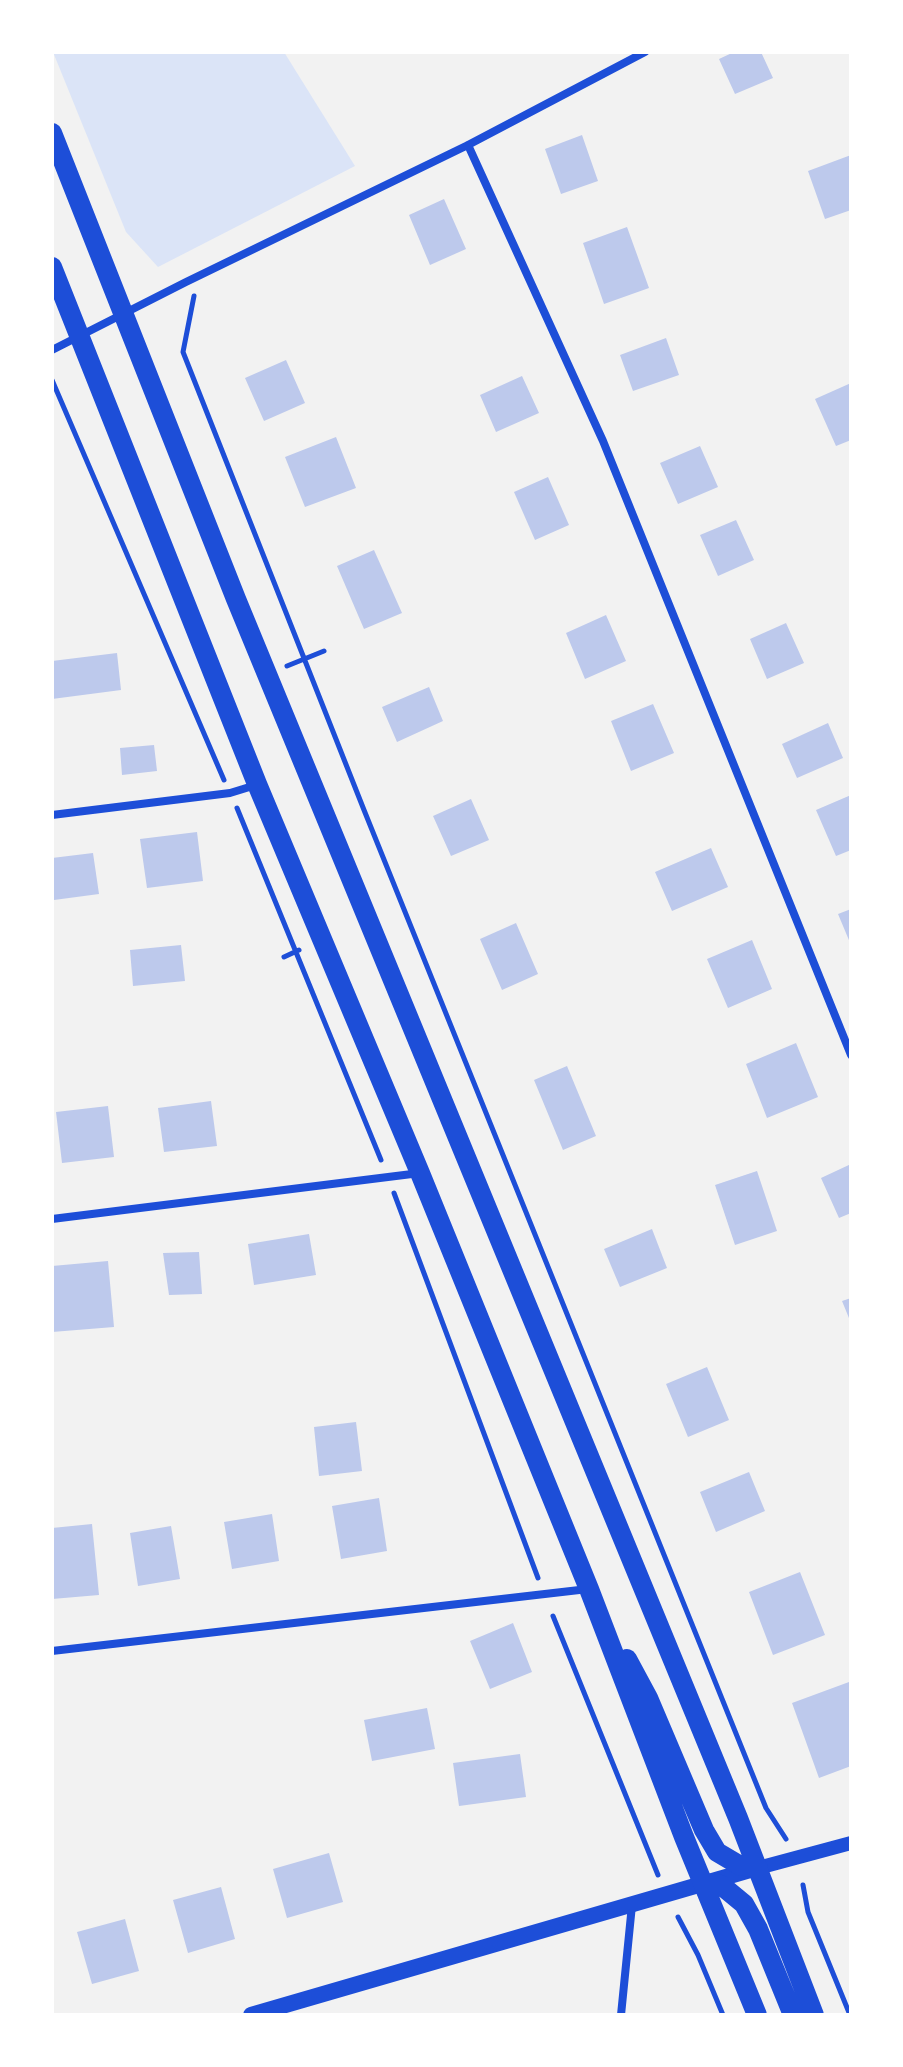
<!DOCTYPE html>
<html>
<head>
<meta charset="utf-8">
<style>
  body { margin:0 }
  #map { position:relative; width:903px; height:2067px; overflow:hidden; background:#f2f2f2; font-family:"Sofia Sans Condensed",sans-serif }
  canvas { display:block }
  .frame { position:absolute; inset:0; border:54px solid #fff; pointer-events:none }
</style>
</head>
<body>
<div id="map">
<canvas width="903" height="2067"></canvas>
<div class="frame"></div>
</div>
<script>
const ctx = document.querySelector('canvas').getContext('2d');
ctx.lineJoin = 'round';
function fill(path, color) { ctx.fillStyle = color; ctx.fill(path, 'evenodd'); }
const poly = rows => new Path2D(rows.map(r => 'M' + r).join(''));
function stroke(path, color, width, dash) { ctx.strokeStyle = color; ctx.lineWidth = width; ctx.lineCap = dash ? 'butt' : 'round'; ctx.setLineDash(dash || []); ctx.stroke(path); }
fill(poly([
  [53,52,284,52,355,166,158,267,126,232]
]), '#dbe4f7');
fill(poly([
  [734,52,761,52,773,78,735,94,719,59],
  [582,135,598,181,561,194,545,149],
  [851,155,851,210,825,219,808,171],
  [444,199,466,249,430,265,409,215],
  [627,227,649,288,604,304,583,243],
  [666,338,679,375,633,391,620,355],
  [286,360,305,403,264,421,245,378],
  [522,376,539,413,496,432,480,395],
  [851,383,851,440,836,446,815,399],
  [336,437,356,488,305,507,285,457],
  [700,446,718,487,678,504,660,463],
  [548,477,569,525,535,540,514,492],
  [736,520,754,560,718,576,700,535],
  [374,550,402,613,364,629,337,566],
  [606,615,626,661,585,679,566,633],
  [786,623,804,663,767,679,750,639],
  [117,653,121,690,52,699,52,661],
  [429,687,443,721,397,742,382,707],
  [653,704,674,753,631,771,611,721],
  [828,723,843,758,797,778,782,744],
  [154,745,157,771,122,775,120,748],
  [851,795,851,850,836,856,816,810],
  [471,799,489,840,451,856,433,816],
  [197,832,203,881,147,888,140,839],
  [711,848,728,887,672,911,655,872],
  [93,853,99,894,54,900,52,858],
  [851,909,851,945,838,914],
  [516,923,538,974,502,990,480,939],
  [752,940,772,989,728,1008,707,959],
  [181,945,185,981,133,986,130,950],
  [796,1043,818,1097,767,1118,746,1064],
  [567,1066,596,1136,563,1150,534,1080],
  [211,1101,217,1146,164,1152,158,1108],
  [108,1106,114,1157,62,1163,56,1112],
  [851,1164,851,1213,839,1218,821,1178],
  [757,1171,777,1231,735,1245,715,1185],
  [652,1229,667,1268,620,1287,604,1249],
  [309,1234,316,1275,254,1285,248,1244],
  [199,1252,202,1294,169,1295,163,1253],
  [108,1261,114,1327,52,1332,52,1266],
  [851,1298,851,1323,842,1301],
  [707,1367,729,1420,688,1437,666,1384],
  [356,1422,362,1471,319,1476,314,1427],
  [749,1472,765,1511,716,1532,700,1492],
  [379,1498,387,1551,341,1559,332,1506],
  [272,1514,279,1561,232,1569,224,1522],
  [92,1524,99,1595,52,1599,52,1528],
  [171,1526,180,1579,138,1586,130,1533],
  [800,1572,825,1635,773,1655,749,1592],
  [513,1623,532,1672,490,1689,470,1641],
  [849,1682,851,1766,819,1778,792,1703],
  [427,1708,435,1749,372,1761,364,1720],
  [520,1754,526,1797,459,1806,453,1763],
  [329,1853,343,1902,287,1918,273,1869],
  [221,1887,235,1939,188,1953,173,1900],
  [125,1919,139,1971,92,1984,77,1932]
]), '#bdc9ec');
stroke(poly([
  [194,296,183,352,364,810,766,1808,786,1839],
  [52,380,224,780],
  [287,666,324,651],
  [237,808,381,1160],
  [284,957,299,950],
  [394,1193,538,1578],
  [553,1616,658,1875],
  [803,1885,808,1912,850,2015],
  [678,1917,698,1955,723,2015]
]), '#1d4ed8', 5);
stroke(poly([
  [468,145,603,441,851,1055],
  [52,350,186,282,468,145,645,52],
  [52,815,230,793,256,785],
  [52,1219,420,1173],
  [52,1651,588,1589],
  [621,2015,632,1905]
]), '#1d4ed8', 8);
stroke(poly([
  [758,1868,851,1843]
]), '#1d4ed8', 14);
stroke(poly([
  [251,2015,757,1868]
]), '#1d4ed8', 16);
stroke(poly([
  [52,133,236,599,738,1818,814,2015],
  [52,267,257,784,420,1173,589,1589,684,1837,757,2015],
  [627,1659,648,1698,704,1830,717,1852,739,1865,758,1868],
  [704,1883,721,1885,744,1904,758,1929,793,2015]
]), '#1d4ed8', 20);
</script>
</body>
</html>
